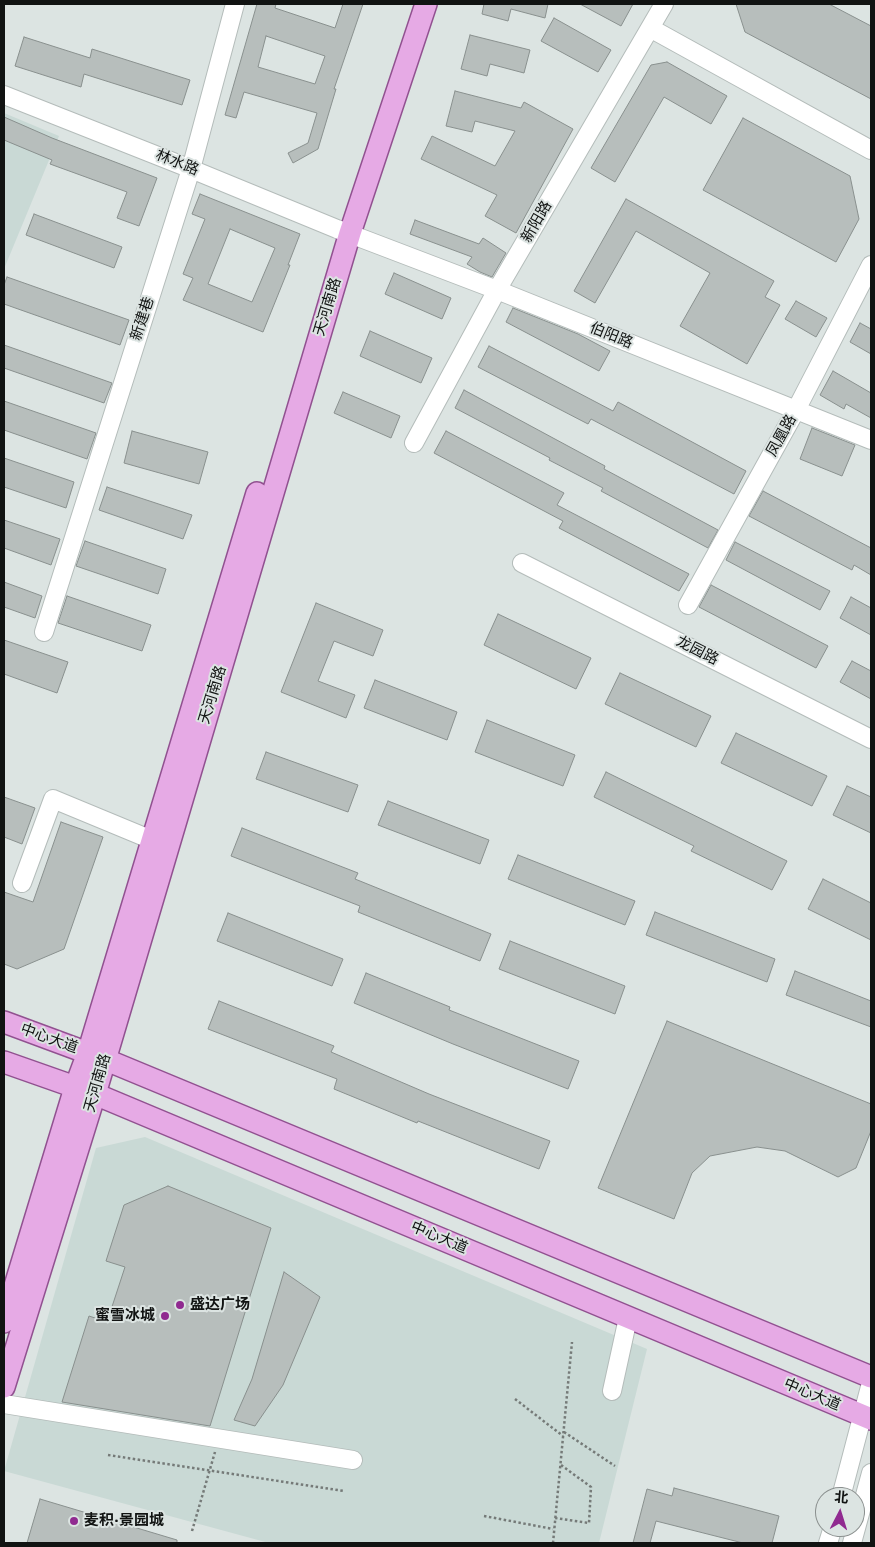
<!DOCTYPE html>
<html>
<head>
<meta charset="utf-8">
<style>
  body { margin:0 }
  #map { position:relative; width:875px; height:1547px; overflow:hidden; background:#dce4e2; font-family:Signika,"Noto Sans SC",sans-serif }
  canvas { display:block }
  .frame { position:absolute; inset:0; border:5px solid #111312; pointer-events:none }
  .north { position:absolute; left:815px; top:1487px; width:50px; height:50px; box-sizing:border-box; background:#dce4e2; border:1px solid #8b908f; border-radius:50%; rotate:5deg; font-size:14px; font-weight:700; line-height:20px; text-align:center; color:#111312 }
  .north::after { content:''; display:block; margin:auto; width:18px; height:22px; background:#902a90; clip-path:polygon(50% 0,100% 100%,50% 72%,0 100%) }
</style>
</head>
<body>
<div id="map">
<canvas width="875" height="1547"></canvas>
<div class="frame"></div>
<div class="north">北</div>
</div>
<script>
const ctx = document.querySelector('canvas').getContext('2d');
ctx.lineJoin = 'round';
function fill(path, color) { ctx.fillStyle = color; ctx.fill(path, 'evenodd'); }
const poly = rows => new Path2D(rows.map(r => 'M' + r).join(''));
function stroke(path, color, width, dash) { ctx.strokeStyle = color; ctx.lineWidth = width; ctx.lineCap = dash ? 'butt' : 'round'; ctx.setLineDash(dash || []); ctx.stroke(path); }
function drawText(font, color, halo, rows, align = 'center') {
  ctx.font = font + ' Signika,"Noto Sans SC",sans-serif'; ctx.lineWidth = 4; ctx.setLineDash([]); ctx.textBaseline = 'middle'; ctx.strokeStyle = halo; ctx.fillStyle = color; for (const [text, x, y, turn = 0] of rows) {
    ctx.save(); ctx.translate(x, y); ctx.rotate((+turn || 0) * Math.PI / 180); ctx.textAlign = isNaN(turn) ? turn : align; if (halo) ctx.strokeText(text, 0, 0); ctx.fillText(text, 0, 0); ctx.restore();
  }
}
fill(poly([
  [4,113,59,136,4,269],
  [145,1137,647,1349,599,1543,269,1543,4,1471,96,1148]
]), '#c9d9d5');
const building = poly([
  [257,4,276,4,275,8,335,28,343,4,363,4,334,89,336,89,318,149,293,163,288,153,308,143,317,113,244,92,236,118,225,115,257,4],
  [266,36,325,56,315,84,258,67,266,36],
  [484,4,548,4,545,18,511,9,508,21,482,14,484,4],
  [580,4,633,4,621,26,580,4],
  [736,4,829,4,871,26,871,99,745,32,736,4],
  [554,18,611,50,598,72,541,41,554,18],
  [470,35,530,50,524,73,490,64,487,76,461,69,470,35],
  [24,37,90,58,92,49,190,80,182,105,84,74,81,87,15,66,24,37],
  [667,62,727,96,711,124,664,97,615,182,591,168,651,65,667,62],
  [455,91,521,108,524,102,573,129,516,233,485,216,497,195,421,159,432,136,495,166,515,131,475,121,472,132,446,126,455,91],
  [4,117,52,138,157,178,139,226,117,218,127,192,50,164,52,160,4,140,4,117],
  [743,118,850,176,859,219,836,262,703,190,743,118],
  [200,194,300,234,288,265,290,265,263,332,183,300,193,278,183,274,205,219,192,214,200,194],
  [230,229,275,248,252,302,208,284,230,229],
  [626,199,774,281,765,297,780,305,747,364,680,326,710,273,636,231,595,303,574,291,626,199],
  [34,214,122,247,114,268,26,235,34,214],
  [415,220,479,244,483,238,506,253,492,277,480,272,467,264,472,257,410,234,415,220],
  [394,273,451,298,442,319,385,294,394,273],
  [7,277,129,320,120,345,4,304,4,285,7,277],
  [796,301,827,318,816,337,785,319,796,301],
  [513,308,578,334,610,351,599,371,506,322,513,308],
  [860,323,871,329,871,354,850,342,860,323],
  [370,331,432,358,421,383,360,356,370,331],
  [4,345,112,383,104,403,4,368,4,345],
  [489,346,613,411,618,402,746,471,734,494,591,419,588,424,478,367,489,346],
  [833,371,871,393,871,418,846,404,844,409,820,395,833,371],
  [464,390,605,466,604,469,718,530,708,548,601,491,603,488,549,460,550,458,455,408,464,390],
  [343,392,400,416,391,438,334,413,343,392],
  [4,401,96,433,87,459,4,430,4,401],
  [812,428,855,445,842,476,800,459,812,428],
  [132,431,208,452,199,484,124,463,132,431],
  [446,431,564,493,557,505,689,574,679,591,559,528,563,521,434,453,446,431],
  [4,458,74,482,66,508,4,487,4,458],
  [107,487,192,515,183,539,99,510,107,487],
  [763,491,871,548,871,575,854,565,852,570,749,516,763,491],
  [4,520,60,539,51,565,4,548,4,520],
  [85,541,166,569,158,594,76,566,85,541],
  [735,542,830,591,820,610,726,560,735,542],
  [4,582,42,596,35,618,4,607,4,582],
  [711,585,828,646,816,668,699,607,711,585],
  [67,596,151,625,142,651,58,623,67,596],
  [851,597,871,608,871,635,840,618,851,597],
  [316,603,383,630,373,656,334,641,318,681,355,695,346,718,281,692,316,603],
  [498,614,591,658,576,689,484,645,498,614],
  [4,640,68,662,57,693,4,674,4,640],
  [852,661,871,671,871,699,840,682,852,661],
  [620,673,711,716,696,747,605,704,620,673],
  [375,680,457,712,447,740,364,708,375,680],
  [487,720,575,755,563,786,475,752,487,720],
  [736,733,827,776,812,806,721,763,736,733],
  [266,752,358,785,348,812,256,779,266,752],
  [606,772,787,861,772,890,691,851,694,846,594,797,606,772],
  [847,786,871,797,871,833,833,815,847,786],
  [4,797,35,808,22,844,4,837,4,797],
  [388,801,489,840,480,864,378,825,388,801],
  [61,822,103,837,64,949,17,969,4,964,4,892,33,902,61,822],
  [242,828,358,873,355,879,491,934,480,961,358,912,360,906,231,856,242,828],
  [518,855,635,901,625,925,508,879,518,855],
  [823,879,871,903,871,940,808,909,823,879],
  [655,912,775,959,767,982,646,935,655,912],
  [228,913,343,959,332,986,217,941,228,913],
  [510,941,625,986,615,1014,499,969,510,941],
  [795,971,871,1001,871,1027,786,995,795,971],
  [366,973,450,1007,449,1010,579,1061,568,1089,453,1044,354,1003,366,973],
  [219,1001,334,1046,331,1052,429,1094,550,1141,539,1169,418,1121,417,1123,334,1089,337,1079,208,1029,219,1001],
  [667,1021,871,1104,871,1131,856,1168,838,1177,785,1151,757,1147,710,1156,692,1173,674,1219,598,1188,667,1021],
  [168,1186,271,1228,210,1426,62,1402,89,1316,107,1322,125,1267,106,1261,124,1205,168,1186],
  [284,1272,320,1297,283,1385,255,1426,234,1420,252,1379,284,1272],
  [674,1488,779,1516,772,1543,743,1543,656,1521,650,1543,633,1543,647,1489,672,1496,674,1488],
  [40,1499,177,1540,177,1543,27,1543,40,1499]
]);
fill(building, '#b7bebc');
stroke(building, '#89908e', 1);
const minor = poly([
  [650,28,871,150],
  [4,95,191,169,337,229,497,290,871,440],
  [414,443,497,290,664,4],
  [522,563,871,739],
  [688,605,796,410,871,265],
  [44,632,191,169,235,4],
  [22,883,53,799,152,840],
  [612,1391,628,1318],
  [4,1404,353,1460],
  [841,1497,871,1383],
  [828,1543,833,1527],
  [852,1543,871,1473]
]);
const major = poly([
  [4,1022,104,1059,871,1377],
  [4,1062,95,1094,871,1419],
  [4,1322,75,1088,88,1053,257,493],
  [4,1387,95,1094,350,233,426,4]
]);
stroke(minor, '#b4bcba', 20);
stroke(major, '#915190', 24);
stroke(poly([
  [515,1399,563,1436],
  [564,1432,615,1466],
  [108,1455,344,1491],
  [484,1516,553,1529],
  [555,1518,589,1523,591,1487,561,1465],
  [192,1531,215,1452],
  [553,1543,572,1342]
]), '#757a78', 2.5, [2.5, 2.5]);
stroke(minor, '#fff', 18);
stroke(major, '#e6aae5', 21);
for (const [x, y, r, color] of [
  [180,1305,5,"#902a90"],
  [165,1316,5,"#902a90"],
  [74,1521,5,"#902a90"]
]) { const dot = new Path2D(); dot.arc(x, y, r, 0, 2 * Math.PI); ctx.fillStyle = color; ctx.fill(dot); stroke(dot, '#dce4e2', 2); }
drawText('15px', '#111312', '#dce4e2', [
  ["林水路",177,163,22],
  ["新阳路",537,222,-60],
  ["天河南路",328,307,-73],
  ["新建巷",143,319,-72],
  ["伯阳路",611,336,22],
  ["凤凰路",782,436,-61],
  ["龙园路",697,651,27],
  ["天河南路",213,695,-73],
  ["中心大道",49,1039,20],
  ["天河南路",98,1083,-74],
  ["中心大道",439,1238,23],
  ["中心大道",812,1395,23]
]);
drawText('bold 15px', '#111312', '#dce4e2', [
  ["盛达广场",190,1305],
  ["蜜雪冰城",155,1316,"right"],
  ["麦积·景园城",84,1521]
], 'left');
</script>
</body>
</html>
